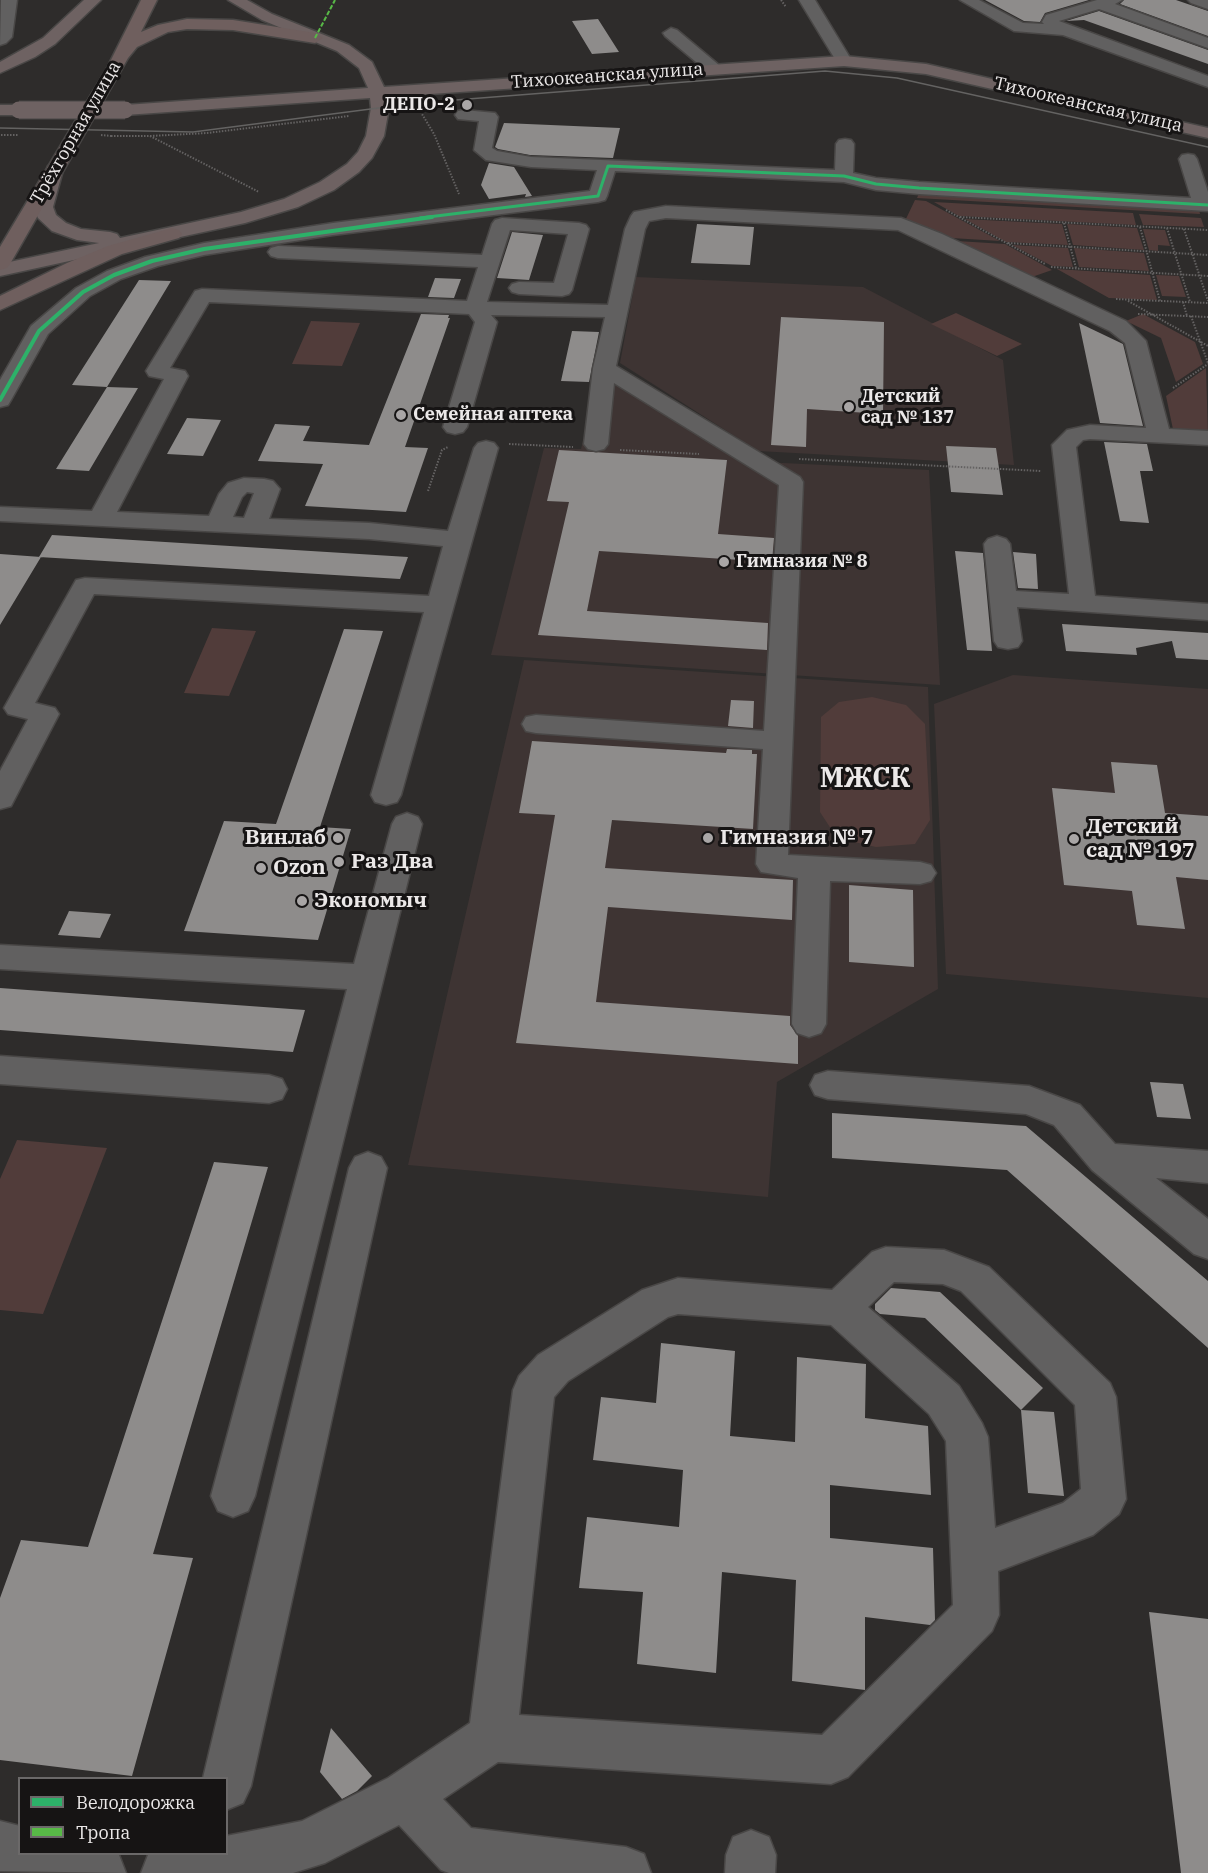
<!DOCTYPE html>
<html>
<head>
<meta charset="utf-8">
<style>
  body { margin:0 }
  #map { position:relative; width:1208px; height:1873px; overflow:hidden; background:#2e2c2b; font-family:"IBM Plex Serif",serif }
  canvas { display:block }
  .legend { position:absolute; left:18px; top:1777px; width:210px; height:78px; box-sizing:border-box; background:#161414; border:2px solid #6b6969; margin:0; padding:8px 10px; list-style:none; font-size:18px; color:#ebe8e8 }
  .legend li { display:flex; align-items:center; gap:12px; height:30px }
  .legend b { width:30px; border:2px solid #6b6969 }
</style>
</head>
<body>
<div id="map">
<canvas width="1208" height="1873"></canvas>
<ul class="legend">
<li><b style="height:8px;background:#2db169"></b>Велодорожка</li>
<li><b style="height:8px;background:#58b947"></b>Тропа</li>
</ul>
</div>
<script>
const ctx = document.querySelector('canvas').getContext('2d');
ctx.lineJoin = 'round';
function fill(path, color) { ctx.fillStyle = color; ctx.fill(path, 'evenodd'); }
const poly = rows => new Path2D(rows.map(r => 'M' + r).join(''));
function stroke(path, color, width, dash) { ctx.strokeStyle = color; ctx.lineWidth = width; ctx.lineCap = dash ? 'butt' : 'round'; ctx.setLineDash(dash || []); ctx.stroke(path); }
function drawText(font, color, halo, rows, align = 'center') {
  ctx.font = font + ' "IBM Plex Serif",serif'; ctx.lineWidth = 6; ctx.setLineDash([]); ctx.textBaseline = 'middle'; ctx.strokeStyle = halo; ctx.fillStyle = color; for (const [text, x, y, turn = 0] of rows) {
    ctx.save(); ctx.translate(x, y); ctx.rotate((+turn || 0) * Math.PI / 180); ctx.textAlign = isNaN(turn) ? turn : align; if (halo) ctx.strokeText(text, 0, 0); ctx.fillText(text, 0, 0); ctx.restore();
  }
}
fill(poly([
  [636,277,863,287,1003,360,1014,465,758,451,620,363],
  [597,384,634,387,741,461,929,470,940,685,491,655,544,448,581,449],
  [524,660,928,687,938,989,777,1082,768,1197,408,1165],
  [1013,675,1208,689,1208,998,946,974,934,704]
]), '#3e3433');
fill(poly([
  [921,189,1198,205,1200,214,917,198],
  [915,200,926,201,1000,241,935,237,904,223],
  [934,202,1133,213,1136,225,959,216],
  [1139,214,1201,218,1204,227,1143,225],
  [965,219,1062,224,1068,245,1006,242],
  [1067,224,1137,228,1144,250,1073,245],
  [1143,229,1165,230,1170,246,1158,245,1158,251,1149,250],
  [941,240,1005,244,1052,270,1029,278],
  [1012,245,1068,248,1073,267,1052,266],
  [1074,248,1144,253,1149,271,1079,267],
  [1057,269,1150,275,1157,300,1109,298],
  [1156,275,1179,276,1186,297,1162,296],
  [956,313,1022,344,997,356,931,324],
  [1143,314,1195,342,1203,364,1176,382,1161,338,1126,321],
  [311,321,360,323,342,366,292,364],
  [1206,368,1208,436,1174,434,1166,396],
  [212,628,256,631,229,696,184,693],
  [872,697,906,705,925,724,930,820,915,844,876,847,837,838,820,812,821,717,839,702],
  [17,1140,107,1148,43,1314,0,1310,0,1179]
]), '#513c3a');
fill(poly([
  [985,0,1089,0,1045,13,1040,22,1024,21],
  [1124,0,1176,0,1208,11,1208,36,1120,4],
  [1099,11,1208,50,1208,64,1084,20,1066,21],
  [598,19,619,52,592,54,572,21],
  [504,123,620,128,613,158,530,155,498,149,495,147],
  [489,163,514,167,532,196,525,197,526,194,489,199,481,185],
  [697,224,754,227,750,265,691,263],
  [512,232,543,235,529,280,497,278],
  [435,278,461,279,454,298,428,297],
  [139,280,171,281,107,387,72,385],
  [421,314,449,315,448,318,450,318,405,447,428,448,406,512,305,506,323,464,258,461,275,424,310,426,303,441,369,445],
  [781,317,884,322,883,414,807,409,806,447,771,445],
  [1079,323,1123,344,1143,426,1100,423],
  [572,331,599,332,589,382,561,381],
  [107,387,138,388,89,471,56,469],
  [187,418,221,420,203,456,167,454],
  [1104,442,1147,444,1153,471,1140,471,1149,523,1120,521],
  [946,446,996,448,1003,495,951,492],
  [559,450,727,460,718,534,774,538,772,562,599,551,587,611,768,623,767,650,538,635,569,502,547,501],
  [52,535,408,557,400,579,39,557],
  [955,551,983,553,992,651,967,650],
  [1013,552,1036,554,1038,589,1018,588],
  [0,554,41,557,0,625],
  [1062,624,1208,633,1208,660,1176,658,1172,641,1136,648,1137,655,1066,651],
  [344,629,383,631,320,827,351,829,318,940,184,931,224,821,276,824],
  [731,700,754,701,753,728,728,726],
  [532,741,726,753,727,749,752,750,752,754,757,754,753,829,612,820,605,868,793,880,792,920,608,907,596,1002,790,1016,790,1025,798,1036,798,1064,516,1043,555,815,519,813],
  [1111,762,1157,765,1165,813,1208,816,1208,880,1176,877,1185,929,1137,925,1132,891,1064,885,1052,788,1115,793],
  [849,885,913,890,914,967,849,962],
  [69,911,111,914,100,938,58,935],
  [0,988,305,1010,293,1052,0,1030],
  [1150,1082,1183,1084,1191,1119,1157,1117],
  [832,1113,1026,1126,1208,1281,1208,1348,1007,1170,832,1158],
  [214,1162,268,1167,153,1554,193,1558,132,1776,0,1760,0,1598,21,1540,88,1547],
  [891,1288,940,1292,1043,1388,1021,1410,925,1318,880,1314,875,1310,875,1304],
  [661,1343,735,1351,730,1436,795,1442,797,1357,866,1364,865,1418,928,1426,931,1495,830,1485,830,1538,933,1548,935,1620,930,1625,865,1617,865,1690,792,1681,796,1580,722,1572,716,1673,637,1664,643,1592,579,1588,587,1517,679,1527,683,1470,593,1460,601,1397,656,1403],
  [1021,1410,1054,1412,1064,1496,1028,1493],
  [1149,1612,1208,1619,1208,1873,1181,1873],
  [331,1728,372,1776,357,1791,342,1799,320,1772]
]), '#8e8c8b');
const minor = poly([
  [1,0,17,0,12,37,6,43,0,45,1,0],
  [799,0,815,0,852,61,850,64,838,64,799,0],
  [960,0,979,0,1023,23,1044,24,1042,22,1046,15,1097,0,1122,0,1115,4,1208,38,1208,48,1099,9,1059,21,1208,76,1208,87,1063,35,1014,31,960,0],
  [1188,0,1208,0,1208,9,1191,3,1188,0],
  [671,28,677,30,720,66,722,69,720,72,708,72,665,36,663,33,671,28],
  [464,110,495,113,498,117,492,148,497,151,531,157,835,170,836,144,839,140,845,139,851,140,854,144,853,173,876,178,919,182,1191,198,1179,159,1182,155,1188,154,1194,155,1197,159,1208,192,1208,211,919,194,876,190,844,182,615,171,607,196,605,200,598,202,333,235,204,255,158,266,121,279,90,296,48,334,11,400,8,405,0,407,0,380,31,326,76,288,107,271,145,257,204,243,333,223,590,191,597,170,531,167,486,160,474,150,479,121,458,119,455,115,458,111,464,110],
  [666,206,901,218,942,234,1126,321,1146,341,1169,429,1208,431,1208,445,1090,439,1083,440,1076,447,1095,596,1208,604,1208,620,1017,607,1022,641,1018,647,1008,649,998,647,994,641,984,544,988,539,997,536,1006,539,1010,544,1016,591,1069,594,1052,445,1067,430,1090,425,1146,428,1125,343,1110,331,898,230,666,218,649,221,645,229,616,366,800,477,803,482,788,855,920,862,931,865,936,873,931,881,920,884,830,881,826,1024,821,1033,809,1037,797,1033,792,1024,798,878,761,872,756,864,763,749,536,733,526,731,522,724,526,717,536,715,764,731,779,485,614,383,608,444,604,449,596,451,588,449,584,444,593,368,605,317,491,315,497,322,467,427,463,432,455,434,447,432,443,427,475,322,469,314,209,302,170,368,185,371,188,376,117,512,209,516,219,494,228,483,244,478,264,479,273,481,280,489,269,519,369,523,448,531,474,448,478,443,486,441,494,443,498,448,401,795,397,802,386,805,375,802,371,795,424,612,94,594,35,703,55,708,59,714,11,806,0,809,0,771,28,719,8,714,4,708,76,580,85,578,429,596,443,546,369,539,0,521,0,507,92,511,164,379,149,376,146,371,195,291,202,289,467,301,478,267,278,258,271,256,268,252,271,248,278,246,482,255,492,224,495,220,502,218,579,223,586,225,589,229,572,290,569,294,562,296,519,294,512,292,509,288,512,284,519,282,554,283,568,234,510,230,487,302,608,305,625,229,631,216,634,212,666,206],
  [247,492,254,493,244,518,233,517,242,497,247,492],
  [407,813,418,817,422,824,255,1496,248,1511,233,1517,218,1511,211,1496,347,989,0,969,0,945,354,964,392,824,396,817,407,813],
  [0,1056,269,1075,282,1079,287,1089,282,1099,269,1103,0,1084,0,1056],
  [828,1071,1029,1086,1080,1105,1115,1144,1208,1151,1208,1183,1156,1178,1208,1219,1208,1259,1194,1254,1092,1170,1054,1125,1026,1114,828,1099,815,1095,810,1085,815,1075,828,1071],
  [368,1152,381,1157,387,1168,251,1786,243,1803,226,1810,226,1778,203,1778,349,1168,355,1157,368,1152],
  [886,1247,944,1250,989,1267,1110,1383,1116,1397,1126,1499,1119,1514,1093,1535,998,1571,999,1615,992,1631,848,1777,831,1784,498,1762,443,1799,471,1828,626,1847,644,1854,651,1873,449,1873,441,1870,399,1825,325,1863,293,1873,141,1873,148,1855,152,1854,226,1854,226,1836,302,1821,388,1778,470,1723,513,1390,519,1376,538,1355,642,1290,678,1278,832,1290,872,1252,886,1247],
  [894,1282,943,1284,961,1291,1075,1405,1081,1489,1063,1503,995,1528,988,1437,982,1423,959,1386,868,1307,894,1282],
  [678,1314,831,1325,929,1414,946,1441,953,1605,822,1735,519,1715,554,1397,568,1381,668,1317,678,1314],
  [0,1821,20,1826,20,1854,115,1854,119,1855,126,1873,0,1871,0,1821],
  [751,1830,769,1837,776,1855,775,1873,725,1873,726,1855,733,1837,751,1830]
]);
const major = poly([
  [84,0,101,0,55,44,35,57,0,73,0,62,43,38,84,0],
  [228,0,247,0,272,14,349,45,372,62,384,87,844,56,926,64,1208,128,1208,138,926,74,844,66,386,97,389,108,384,136,372,158,359,172,334,190,298,207,245,223,0,276,0,264,99,243,77,240,52,231,38,218,33,207,48,166,60,166,63,170,53,207,56,215,66,223,81,229,110,232,117,234,120,238,241,212,284,199,320,182,347,164,358,152,366,136,371,108,370,98,125,115,119,114,116,110,119,106,125,105,368,88,359,68,337,51,262,20,228,0],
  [0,105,19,105,25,106,28,110,25,114,19,115,0,115,0,105]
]);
const highway = poly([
  [141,0,157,0,141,32,158,25,187,19,233,20,315,33,323,38,315,43,233,30,187,29,168,32,137,47,128,58,10,264,7,268,0,270,0,247,107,68,141,0],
  [172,228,179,230,182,234,179,238,122,254,0,310,0,296,67,263,108,246,172,228]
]);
stroke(minor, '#494746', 3);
stroke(major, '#494746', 3);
stroke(highway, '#494746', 3);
stroke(poly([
  [781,0,786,7],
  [419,109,434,134,459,194],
  [111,136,150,136,259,192],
  [150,136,207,133,349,116],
  [946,210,1045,264],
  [960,217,1208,230],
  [1064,223,1076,268],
  [1140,227,1160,301],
  [1167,228,1190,302],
  [1184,229,1208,301],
  [1008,243,1208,255],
  [1051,267,1208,276],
  [1116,299,1208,303],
  [1128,301,1208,346],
  [1183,302,1187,316],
  [1138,314,1208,317],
  [1191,316,1208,363],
  [1173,388,1208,364],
  [509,444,573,447],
  [620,450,699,454],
  [799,459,1041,471],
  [428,491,442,450,448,447]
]), '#646262', 2, [1.5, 1.5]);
fill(minor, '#616060');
fill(major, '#6e6262');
fill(highway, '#6f5f5e');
stroke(poly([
  [0,128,193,132,417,103,825,71,897,78,1208,147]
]), '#646362', 1.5);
const majorBridge = poly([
  [19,110,125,110]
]);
stroke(majorBridge, '#494746', 19, []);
stroke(poly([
  [1,135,18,135],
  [101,135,111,136]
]), '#646262', 2, [1.5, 1.5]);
stroke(majorBridge, '#6e6262', 17);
stroke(poly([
  [315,38,335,0]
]), '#58b947', 2, [4.5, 2]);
stroke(poly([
  [420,218,598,196,608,166,844,176,876,184,919,188,1208,205]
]), '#2db169', 3);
stroke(poly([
  [0,400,39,331,83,292,114,275,152,261,204,249,432,217]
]), '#2db169', 4);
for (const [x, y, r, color] of [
  [467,105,6,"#a9a6a6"],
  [849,407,6,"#a9a6a6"],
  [401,415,6,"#a9a6a6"],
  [724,562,6,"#a9a6a6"],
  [338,838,6,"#a9a6a6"],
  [708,838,6,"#a9a6a6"],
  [1074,839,6,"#a9a6a6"],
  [339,862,6,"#a9a6a6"],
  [261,868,6,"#a9a6a6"],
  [302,901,6,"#a9a6a6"]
]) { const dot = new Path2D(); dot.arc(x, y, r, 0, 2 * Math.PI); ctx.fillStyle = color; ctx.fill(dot); stroke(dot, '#161414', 2); }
drawText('18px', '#ebe8e8', '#161414', [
  ["Тихоокеанская улица",607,76,-4],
  ["Тихоокеанская улица",1088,105,13],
  ["Трёхгорная улица",76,133,-60]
]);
drawText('bold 18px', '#ebe8e8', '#161414', [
  ["ДЕПО-2",455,105,"right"],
  ["Детский",861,397],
  ["сад № 137",861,418],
  ["Семейная аптека",413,415],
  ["Гимназия № 8",736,562]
], 'left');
drawText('bold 21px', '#ebe8e8', '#161414', [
  ["Детский",1086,827],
  ["сад № 197",1086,851],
  ["Винлаб",326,838,"right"],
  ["Гимназия № 7",720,838],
  ["Раз Два",351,862],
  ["Ozon",273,868],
  ["Экономыч",314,901]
], 'left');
drawText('bold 27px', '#ebe8e8', '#161414', [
  ["МЖСК",865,779]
]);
</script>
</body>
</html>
